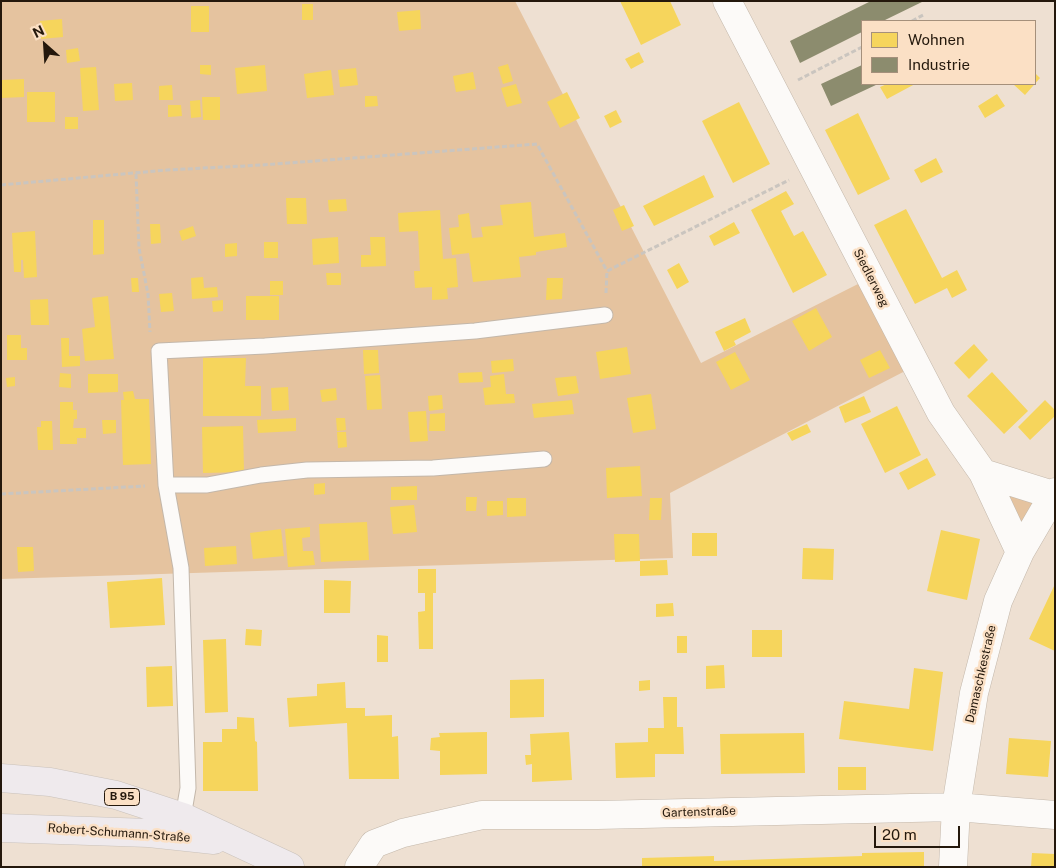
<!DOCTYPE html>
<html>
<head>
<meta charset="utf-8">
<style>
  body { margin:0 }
  #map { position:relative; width:1056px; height:868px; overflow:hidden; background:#eee0d2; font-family:"Public Sans",sans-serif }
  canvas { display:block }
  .frame { position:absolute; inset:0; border:2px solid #24180c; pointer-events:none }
  .legend { position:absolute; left:861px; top:20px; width:175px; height:65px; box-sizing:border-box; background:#fbe0c5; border:1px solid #a5907b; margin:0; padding:6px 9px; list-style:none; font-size:15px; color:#24180c }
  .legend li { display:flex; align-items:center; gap:10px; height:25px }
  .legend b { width:25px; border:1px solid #a5907b }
  .north { position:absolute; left:20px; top:20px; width:50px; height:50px; -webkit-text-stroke:4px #fbe0c5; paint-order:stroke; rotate:334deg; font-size:14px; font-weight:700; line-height:20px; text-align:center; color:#24180c }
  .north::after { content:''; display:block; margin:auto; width:18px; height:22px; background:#24180c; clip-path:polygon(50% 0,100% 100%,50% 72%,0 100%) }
  .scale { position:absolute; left:874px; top:826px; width:86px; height:22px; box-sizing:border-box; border:2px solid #24180c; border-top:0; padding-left:6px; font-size:15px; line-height:18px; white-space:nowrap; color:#24180c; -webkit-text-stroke:4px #fbe0c5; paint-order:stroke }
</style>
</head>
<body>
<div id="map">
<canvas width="1056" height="868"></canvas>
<div class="frame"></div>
<ul class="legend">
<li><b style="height:14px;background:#f6d55c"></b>Wohnen</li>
<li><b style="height:14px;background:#8c8c6e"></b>Industrie</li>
</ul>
<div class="north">N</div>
<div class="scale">20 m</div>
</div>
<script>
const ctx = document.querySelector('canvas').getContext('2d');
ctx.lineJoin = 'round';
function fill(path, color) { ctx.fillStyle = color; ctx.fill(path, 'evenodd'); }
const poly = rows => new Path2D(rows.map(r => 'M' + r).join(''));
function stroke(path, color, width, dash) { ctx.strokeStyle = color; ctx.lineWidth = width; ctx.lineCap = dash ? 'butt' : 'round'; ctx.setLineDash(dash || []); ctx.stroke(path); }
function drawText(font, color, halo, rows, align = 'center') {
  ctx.font = font + ' "Public Sans",sans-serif'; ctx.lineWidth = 5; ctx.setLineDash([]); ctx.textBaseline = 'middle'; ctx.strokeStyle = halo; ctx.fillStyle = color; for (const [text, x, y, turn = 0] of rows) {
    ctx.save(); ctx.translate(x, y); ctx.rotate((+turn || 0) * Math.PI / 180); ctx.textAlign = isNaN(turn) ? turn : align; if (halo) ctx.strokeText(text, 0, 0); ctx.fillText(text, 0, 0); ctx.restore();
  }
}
fill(poly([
  [1,1,515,1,701,363,860,283,907,370,670,493,673,558,1,579],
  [1006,489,1044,499,1018,531]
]), '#e5c39f');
fill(poly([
  [620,1,670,1,681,25,641,45],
  [302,4,313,4,313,20,302,20],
  [191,6,209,6,209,32,191,32],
  [420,10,421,29,399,31,397,12],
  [62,19,63,37,41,39,40,21],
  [78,48,80,61,67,63,66,50],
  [639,52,644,62,631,69,625,59],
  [508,64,513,81,503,84,498,67],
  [200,65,211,65,211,75,200,74],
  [265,65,267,91,237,94,235,68],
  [96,67,99,110,83,111,80,68],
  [356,68,358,85,340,87,338,70],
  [331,70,334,95,307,98,304,74],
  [473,72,476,89,456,92,453,76],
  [1035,73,1040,78,1025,95,1013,84,1035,84],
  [24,79,24,97,1,98,1,80],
  [132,83,133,100,115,101,114,84],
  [516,84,522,103,507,107,501,88],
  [887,84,915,84,887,99,880,87],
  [172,85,173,100,159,100,159,86],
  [27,92,55,92,55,122,27,122],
  [567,92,580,118,560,128,547,102],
  [997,94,1005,106,985,118,978,106],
  [365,96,377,96,378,106,365,107],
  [202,97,220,97,220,120,203,120],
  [200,100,201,117,191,118,190,101],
  [739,102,770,164,733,183,702,121],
  [168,105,181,105,182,116,168,117],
  [616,110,622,122,610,128,604,116],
  [858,113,890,179,858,195,825,130],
  [65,117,78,117,78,129,65,129],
  [936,158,943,172,921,183,914,170],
  [704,175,714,197,654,226,643,206],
  [786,191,794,204,781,211,794,236,803,231,827,275,793,293,751,210],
  [286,198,306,198,307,224,287,224],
  [346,199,347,211,329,212,328,200],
  [531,202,534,237,565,233,567,247,536,252,536,255,519,257,521,277,473,282,469,253,452,255,449,228,459,227,458,215,469,213,472,238,483,237,481,227,503,225,500,205],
  [624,205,634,226,622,231,613,210],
  [906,209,942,278,957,270,967,290,952,298,947,288,915,304,874,225],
  [440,210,443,259,456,258,458,287,447,288,448,299,432,300,432,287,415,288,414,271,420,271,418,231,399,232,398,213],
  [93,220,104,220,104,254,93,255],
  [734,222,740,233,714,246,709,236],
  [150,224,160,224,161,243,151,244],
  [193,226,196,236,182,241,179,231],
  [35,231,37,277,24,278,23,260,21,260,21,272,14,272,12,233],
  [338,237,339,263,313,265,312,239],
  [370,237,385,237,386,266,361,267,361,255,371,255],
  [264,242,278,242,278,258,264,258],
  [237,243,237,256,225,257,225,244],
  [679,263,689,282,677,289,667,270],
  [326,273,341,273,341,285,327,285],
  [203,277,204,288,217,287,218,297,192,299,191,278],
  [131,278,138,278,139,292,132,292],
  [547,278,563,278,562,299,546,300],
  [270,281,283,281,283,295,270,295],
  [172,293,174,311,161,312,159,294],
  [108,296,114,359,85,361,82,329,95,327,92,298],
  [246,296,279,296,279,320,246,320],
  [48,299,49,325,31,325,30,300],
  [223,300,223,311,213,312,212,301],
  [816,308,832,337,809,351,792,321],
  [745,318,751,332,734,341,736,345,724,351,715,332],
  [7,335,21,335,21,348,27,348,27,360,7,360],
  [61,338,69,338,69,356,80,356,80,366,62,367],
  [974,344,988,360,969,379,954,363],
  [627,347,631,374,600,379,596,352],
  [363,350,378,350,379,373,364,374],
  [880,350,890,368,869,378,860,360],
  [735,352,750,380,731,390,716,362],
  [203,358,246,358,245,386,261,386,261,416,203,416],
  [513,359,514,371,492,373,491,361],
  [482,372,483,382,459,383,458,373],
  [992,372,1028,411,1004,434,967,396],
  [60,373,71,374,71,388,59,387],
  [88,374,118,374,118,392,88,393],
  [504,374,506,394,514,394,515,403,485,405,483,388,491,387,490,376],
  [380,375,382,409,367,410,365,376],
  [576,376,579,393,558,396,555,378],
  [15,377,15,386,7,387,6,378],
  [288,387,289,410,272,411,271,388],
  [336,388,337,400,322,402,320,390],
  [133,391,135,399,149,399,151,464,123,465,121,400,124,400,123,392],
  [651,394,656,429,633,433,627,398],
  [442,395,443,409,429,411,428,396],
  [864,396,871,412,845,423,839,407],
  [572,400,574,414,534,418,532,404],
  [1045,400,1055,410,1055,416,1030,440,1018,427],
  [60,402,73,402,73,410,77,410,77,419,74,419,73,428,86,428,86,438,77,438,77,444,60,444],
  [897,406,921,455,885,473,861,424],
  [426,411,428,441,410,442,408,412],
  [445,413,445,431,429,431,430,414],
  [296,418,296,431,258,433,257,420],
  [336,418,345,418,346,430,337,431],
  [102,420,116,420,116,433,103,434],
  [41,421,52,421,53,450,38,450,37,427,41,427],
  [807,424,811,432,792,441,787,433],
  [243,426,244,472,203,473,202,427],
  [337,432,346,432,347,447,338,448],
  [927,458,936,475,908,490,899,473],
  [640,466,642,496,607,498,606,468],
  [325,483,325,494,314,495,314,484],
  [417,486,417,500,391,500,391,487],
  [466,497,477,497,476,511,466,511],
  [507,498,526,498,526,516,507,517],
  [650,498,662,498,661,520,649,520],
  [487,501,503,501,503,515,487,516],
  [414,505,417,532,393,534,390,507],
  [367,522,369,560,321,562,319,524],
  [310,527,310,537,302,538,303,551,313,551,315,565,288,567,285,529],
  [281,529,284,556,253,559,250,533],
  [941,530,980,539,967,600,927,591],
  [692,533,717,533,717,556,692,556],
  [614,534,639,534,640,561,615,562],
  [236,546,237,564,205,566,204,548],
  [17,547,33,547,34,571,18,572],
  [803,548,834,549,833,580,802,579],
  [667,560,668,575,640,576,640,561],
  [418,569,436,569,436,593,433,593,433,649,419,649,418,612,425,611,425,593,418,593],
  [162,578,165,625,110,628,107,582],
  [324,580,351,581,350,613,324,613],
  [1055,584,1055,651,1029,639],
  [673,603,674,616,656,617,656,604],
  [246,629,262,630,261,646,245,645],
  [752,630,782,630,782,657,752,657],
  [377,635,388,636,388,662,377,662],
  [677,636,687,636,687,653,677,653],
  [226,639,228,712,205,713,203,640],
  [724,665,725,688,706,689,706,666],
  [172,666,173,706,147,707,146,667],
  [914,668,943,672,933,751,839,739,844,701,909,709],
  [544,679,544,717,510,718,510,680],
  [650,680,650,690,639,691,639,681],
  [345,682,346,708,365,708,365,716,392,715,392,737,398,736,399,779,349,779,347,723,289,727,287,698,317,696,317,684],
  [663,697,677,697,677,727,683,727,684,754,655,754,655,777,616,778,615,743,648,742,648,728,664,728],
  [237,717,254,718,255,741,257,742,258,791,203,791,203,742,222,742,222,729,237,729],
  [487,732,487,774,440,775,440,751,430,750,431,738,440,737,439,733],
  [569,732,572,780,532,782,532,764,526,765,525,755,531,755,530,734],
  [804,733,805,773,721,774,720,734],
  [1009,738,1051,741,1048,777,1006,774],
  [838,767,866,767,866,790,838,790],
  [924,852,924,867,642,867,642,858,714,856,714,861,862,856,862,853],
  [1032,853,1055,854,1055,867,1031,867]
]), '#f6d55c');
fill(poly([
  [871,1,924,1,883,21,862,21,862,32,800,63,790,41],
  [862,65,862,84,878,84,831,106,821,84]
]), '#8c8c6e');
const service = poly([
  [166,485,207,485,261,475,307,470,433,468,544,459],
  [183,817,188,788,181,568,166,485,159,351,265,346,475,331,605,315]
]);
const minor = poly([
  [727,1,941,413,983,473,1020,552],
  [983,473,1053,495],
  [359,867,374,844,403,833,482,815,597,815,956,807,1055,815],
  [953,867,956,807,974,693,998,601,1020,552,1055,492]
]);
const primary = poly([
  [1,778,50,782,116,795,183,817,290,867],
  [1,828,149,833,214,840]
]);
stroke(service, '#c3b7aa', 17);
stroke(minor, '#c3b7aa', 29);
stroke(primary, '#c9c1ba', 29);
stroke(poly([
  [912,21,925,14],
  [798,80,862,47],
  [136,174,139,248,148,294,150,332],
  [1,185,167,170,262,165,537,144,607,271],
  [606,293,607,271,789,180],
  [1,494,145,486]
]), '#cac5bf', 3, [5, 2.5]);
stroke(service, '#fcfaf8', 15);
stroke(minor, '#fcfaf8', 28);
stroke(primary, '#efeaed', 28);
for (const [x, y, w] of [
  [122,797,35]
]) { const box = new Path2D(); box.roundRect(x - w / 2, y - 8.5, w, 17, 4); ctx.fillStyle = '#fbe0c5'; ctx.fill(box); stroke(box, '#24180c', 1); }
drawText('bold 11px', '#24180c', null, [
  ["B 95",122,797]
]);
drawText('12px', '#24180c', '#fbe0c5', [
  ["Siedlerweg",871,278,63],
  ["Damaschkestraße",981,674,-77],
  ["Gartenstraße",699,812,-2],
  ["Robert-Schumann-Straße",119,833,4]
]);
</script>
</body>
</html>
